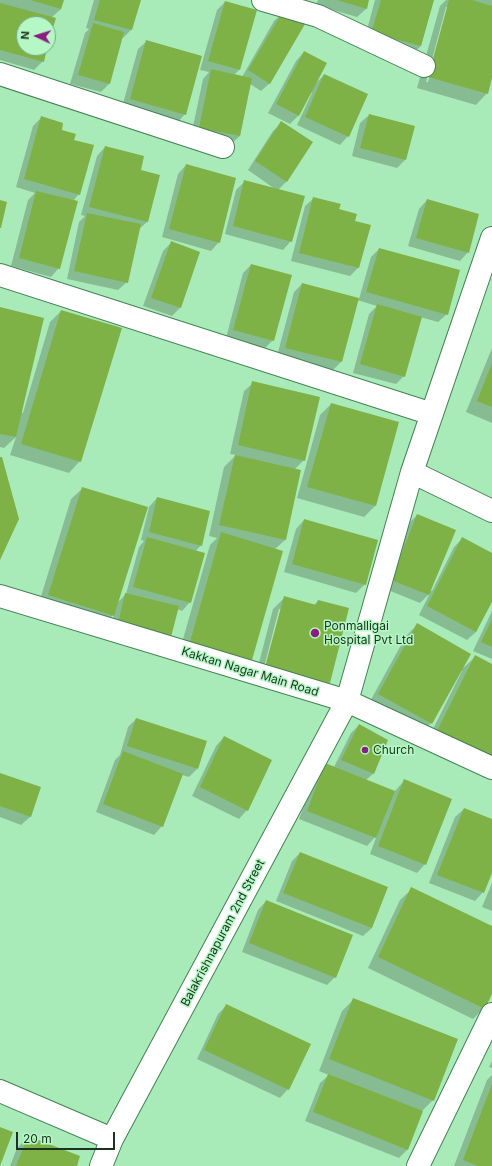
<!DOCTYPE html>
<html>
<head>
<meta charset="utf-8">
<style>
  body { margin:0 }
  #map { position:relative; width:492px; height:1166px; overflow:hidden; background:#a9ebb8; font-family:Inter,sans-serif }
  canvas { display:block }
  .north { position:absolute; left:16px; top:16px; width:40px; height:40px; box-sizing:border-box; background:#b6f8c5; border:1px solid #77a983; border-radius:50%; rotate:274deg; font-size:11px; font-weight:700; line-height:16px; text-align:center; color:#193320 }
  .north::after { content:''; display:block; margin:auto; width:14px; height:18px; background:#891d82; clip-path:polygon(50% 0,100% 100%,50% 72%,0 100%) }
  .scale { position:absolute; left:16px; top:1132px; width:99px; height:18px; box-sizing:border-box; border:2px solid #193320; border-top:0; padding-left:5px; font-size:12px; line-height:14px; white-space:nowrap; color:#193320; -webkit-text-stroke:3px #b6f8c5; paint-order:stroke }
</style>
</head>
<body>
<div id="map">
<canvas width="492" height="1166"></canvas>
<div class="north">N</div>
<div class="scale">20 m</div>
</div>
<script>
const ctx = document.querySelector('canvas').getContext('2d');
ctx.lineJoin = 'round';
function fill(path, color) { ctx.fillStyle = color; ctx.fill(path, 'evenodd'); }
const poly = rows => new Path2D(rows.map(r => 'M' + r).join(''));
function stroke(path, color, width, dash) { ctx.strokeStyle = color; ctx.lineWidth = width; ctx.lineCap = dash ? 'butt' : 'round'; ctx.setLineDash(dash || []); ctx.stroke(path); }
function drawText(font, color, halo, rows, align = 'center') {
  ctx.font = font + ' Inter,sans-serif'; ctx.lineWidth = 3; ctx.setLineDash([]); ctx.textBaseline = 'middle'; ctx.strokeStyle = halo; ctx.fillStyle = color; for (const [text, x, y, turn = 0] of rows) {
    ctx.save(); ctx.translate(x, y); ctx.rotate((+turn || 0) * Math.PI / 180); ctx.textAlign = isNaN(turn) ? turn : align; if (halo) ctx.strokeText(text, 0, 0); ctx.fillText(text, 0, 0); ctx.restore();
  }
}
fill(poly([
  [0,0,63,0,61,9,51,18,48,42,48,24,24,24,24,48,46,48,43,61,34,70,0,60,0,4,1,3,0,3],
  [94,0,140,0,131,30,123,38,122,38,109,84,101,92,70,84,85,33,89,29,86,28],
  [318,0,368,0,366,9,357,17,316,5],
  [375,0,433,0,421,46,412,54,364,41],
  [446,0,492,0,492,74,487,93,476,105,417,88,440,6],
  [446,7,448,7,428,82,426,82],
  [225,2,239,70,234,75,242,77,274,21,283,13,270,83,261,91,250,84,240,136,231,144,191,136,203,79,209,72,200,70,217,10],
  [147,41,185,114,177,123,122,107,138,49],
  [304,52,314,85,324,75,348,136,340,145,297,125,312,93,310,92,298,116,290,124,268,113,296,61],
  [369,115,405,160,397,168,352,156,360,123],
  [41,118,73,141,79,194,73,201,59,268,51,277,11,266,28,200,35,193,16,187,33,126],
  [282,123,311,143,286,182,278,190,291,241,283,250,225,234,236,190,245,181,275,189,248,170,273,131],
  [105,147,139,171,147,222,138,230,127,282,118,290,67,279,79,222,85,216,81,215,97,156],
  [186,165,219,242,211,251,162,237,178,174],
  [314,198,338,210,354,221,358,268,350,276,291,261,305,206],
  [427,200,468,252,460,261,408,246,419,209],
  [171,243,199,252,180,308,172,316,143,306,163,251],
  [379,249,447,314,438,322,420,317,404,376,396,384,353,373,369,314,377,306,357,300,341,362,333,370,277,356,294,292,302,284,359,299,371,257],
  [251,265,273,340,265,348,226,338,243,273],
  [0,308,21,412,23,413,50,322,61,311,80,461,69,473,10,455,16,437,4,448,0,447],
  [492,348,492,423,466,412],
  [253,383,304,460,295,469,285,540,275,549,251,660,240,671,179,653,210,545,217,538,209,536,224,467,236,455,230,454,244,391],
  [331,404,375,506,364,517,297,498,320,415],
  [83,488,117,603,126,594,139,547,144,541,141,540,149,507,157,498,201,545,195,552,190,602,182,611,177,609,109,636,114,614,102,626,38,606,71,499],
  [417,515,430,590,432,591,454,547,462,539,492,554,492,600,476,632,467,640,419,615,430,593,420,603,383,588,409,523],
  [304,520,365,584,356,593,284,572,296,529],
  [284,598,314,605,318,601,348,609,329,683,318,694,255,678,273,609],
  [279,609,281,609,265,672,263,671],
  [492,611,492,659,473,651],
  [417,625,431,723,420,734,368,705,406,636],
  [475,657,492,665,492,777,426,743,462,671,461,670],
  [136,719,197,769,189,777,182,775,162,826,154,835,96,812,115,760,120,755,128,727],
  [359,725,374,773,366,780,394,792,404,781,425,864,417,873,370,854,377,835,367,846,299,819,317,772,326,764,334,767,351,733],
  [224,737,247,810,239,819,192,796,216,746],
  [0,774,40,788,30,817,21,825,0,817],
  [464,809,492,820,492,870,483,892,475,901,429,883,455,817],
  [300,853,372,928,363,936,276,901,292,861],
  [492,883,492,911,482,907],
  [412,889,492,927,492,992,484,1008,473,1019,368,968,400,900],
  [266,901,335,977,327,985,242,952,258,910],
  [354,999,433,1100,422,1111,407,1150,399,1158,305,1121,320,1083,329,1075,319,1071,342,1011],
  [226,1006,288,1089,280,1098,197,1059,218,1014],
  [492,1061,492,1068,489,1067],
  [492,1075,492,1166,454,1166,487,1080],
  [28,1137,75,1166,10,1166,17,1148]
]), '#0003');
fill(poly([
  [30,0,64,0,61,9],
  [100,0,141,0,132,30,94,20],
  [337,0,369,0,367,9],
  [381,0,434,0,421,46,371,33],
  [449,0,472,0,492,6,492,78,488,94,428,77],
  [225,1,257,10,240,70,208,61],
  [0,3,56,18,48,44,48,24,24,24,24,48,47,48,44,62,0,50],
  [283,11,305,24,270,84,248,70],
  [93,23,124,32,110,84,78,75],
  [146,40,202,56,186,115,130,99],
  [304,51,327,63,299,116,276,104],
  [211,69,252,78,240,136,199,128],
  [324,74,368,94,349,137,305,117],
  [369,114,415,126,406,160,360,148],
  [41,116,63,123,62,130,76,134,74,140,94,145,80,195,24,179],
  [281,121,313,142,287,182,255,161],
  [105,146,144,156,141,170,160,175,148,222,89,207],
  [186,164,236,178,220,243,169,229],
  [244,180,305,196,292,242,233,226],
  [36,191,78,201,60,269,19,258],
  [313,197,341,204,339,209,357,214,355,221,371,225,359,268,299,253],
  [427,199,479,214,469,253,416,238],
  [0,200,7,202,1,228,0,228],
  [87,213,141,224,128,283,74,271],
  [171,241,200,252,181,308,151,298],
  [379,248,460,270,448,315,366,292],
  [251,264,292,275,274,341,233,330],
  [302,283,359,298,342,362,285,348],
  [377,304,422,317,405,377,360,364],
  [0,307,44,318,16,437,0,434],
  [61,310,122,328,81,462,21,444],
  [492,363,492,407,477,401],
  [252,381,320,397,305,461,238,445],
  [331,403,399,422,376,506,307,487],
  [235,455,301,470,286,540,219,525],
  [0,457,2,457,19,519,0,560],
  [82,487,148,507,114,616,48,595],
  [157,497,210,511,202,546,149,532],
  [417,514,456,530,429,595,391,580],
  [304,519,378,540,366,585,292,564],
  [221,532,283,551,252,660,190,642],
  [147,537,205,553,191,603,133,587],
  [462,537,492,553,492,602,476,632,427,606],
  [125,593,179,606,170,641,117,628],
  [284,596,316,605,318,600,349,608,330,683,265,667],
  [492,619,492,647,481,642],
  [417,623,471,654,432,724,378,694],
  [475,655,492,664,492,760,437,731],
  [136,718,207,741,198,769,127,746],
  [359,724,388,740,374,774,341,760],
  [224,736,272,760,248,811,200,787],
  [123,751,183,774,163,827,103,804],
  [325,763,395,791,376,838,307,811],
  [0,773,41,787,31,817,0,806],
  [404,779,452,799,426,865,378,846],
  [464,808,492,819,492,873,484,893,437,875],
  [300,852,388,887,372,928,283,893],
  [411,887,492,926,492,994,485,1009,378,957],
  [266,900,353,935,336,978,249,943],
  [353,998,458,1039,434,1101,329,1059],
  [226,1004,311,1044,289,1090,204,1050],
  [328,1074,423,1111,408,1150,313,1112],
  [492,1084,492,1166,478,1166,463,1160],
  [0,1127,13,1132,0,1166],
  [28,1136,80,1156,77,1166,16,1166]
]), '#7eb146');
const minor = poly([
  [263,0,318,16,424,66],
  [0,74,223,147],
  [0,275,432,414],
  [412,472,492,511],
  [0,596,347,701,492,768],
  [0,1091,112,1139],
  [101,1166,112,1139,347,701,412,472,492,238],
  [418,1166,492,1014]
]);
stroke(minor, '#448254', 24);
stroke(minor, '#fff', 22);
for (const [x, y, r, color] of [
  [315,633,5,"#891d82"],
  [365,750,4,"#891d82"]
]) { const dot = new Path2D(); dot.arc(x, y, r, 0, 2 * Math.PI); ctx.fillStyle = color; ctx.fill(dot); stroke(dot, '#b6f8c5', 1.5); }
drawText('12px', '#193320', '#b6f8c5', [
  ["Ponmalligai",324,626],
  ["Hospital Pvt Ltd",324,640],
  ["Church",373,750]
], 'left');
drawText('12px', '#193320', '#b6f8c5', [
  ["Kakkan Nagar Main Road",250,672,17],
  ["Balakrishnapuram 2nd Street",223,933,-62]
]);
</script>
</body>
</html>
